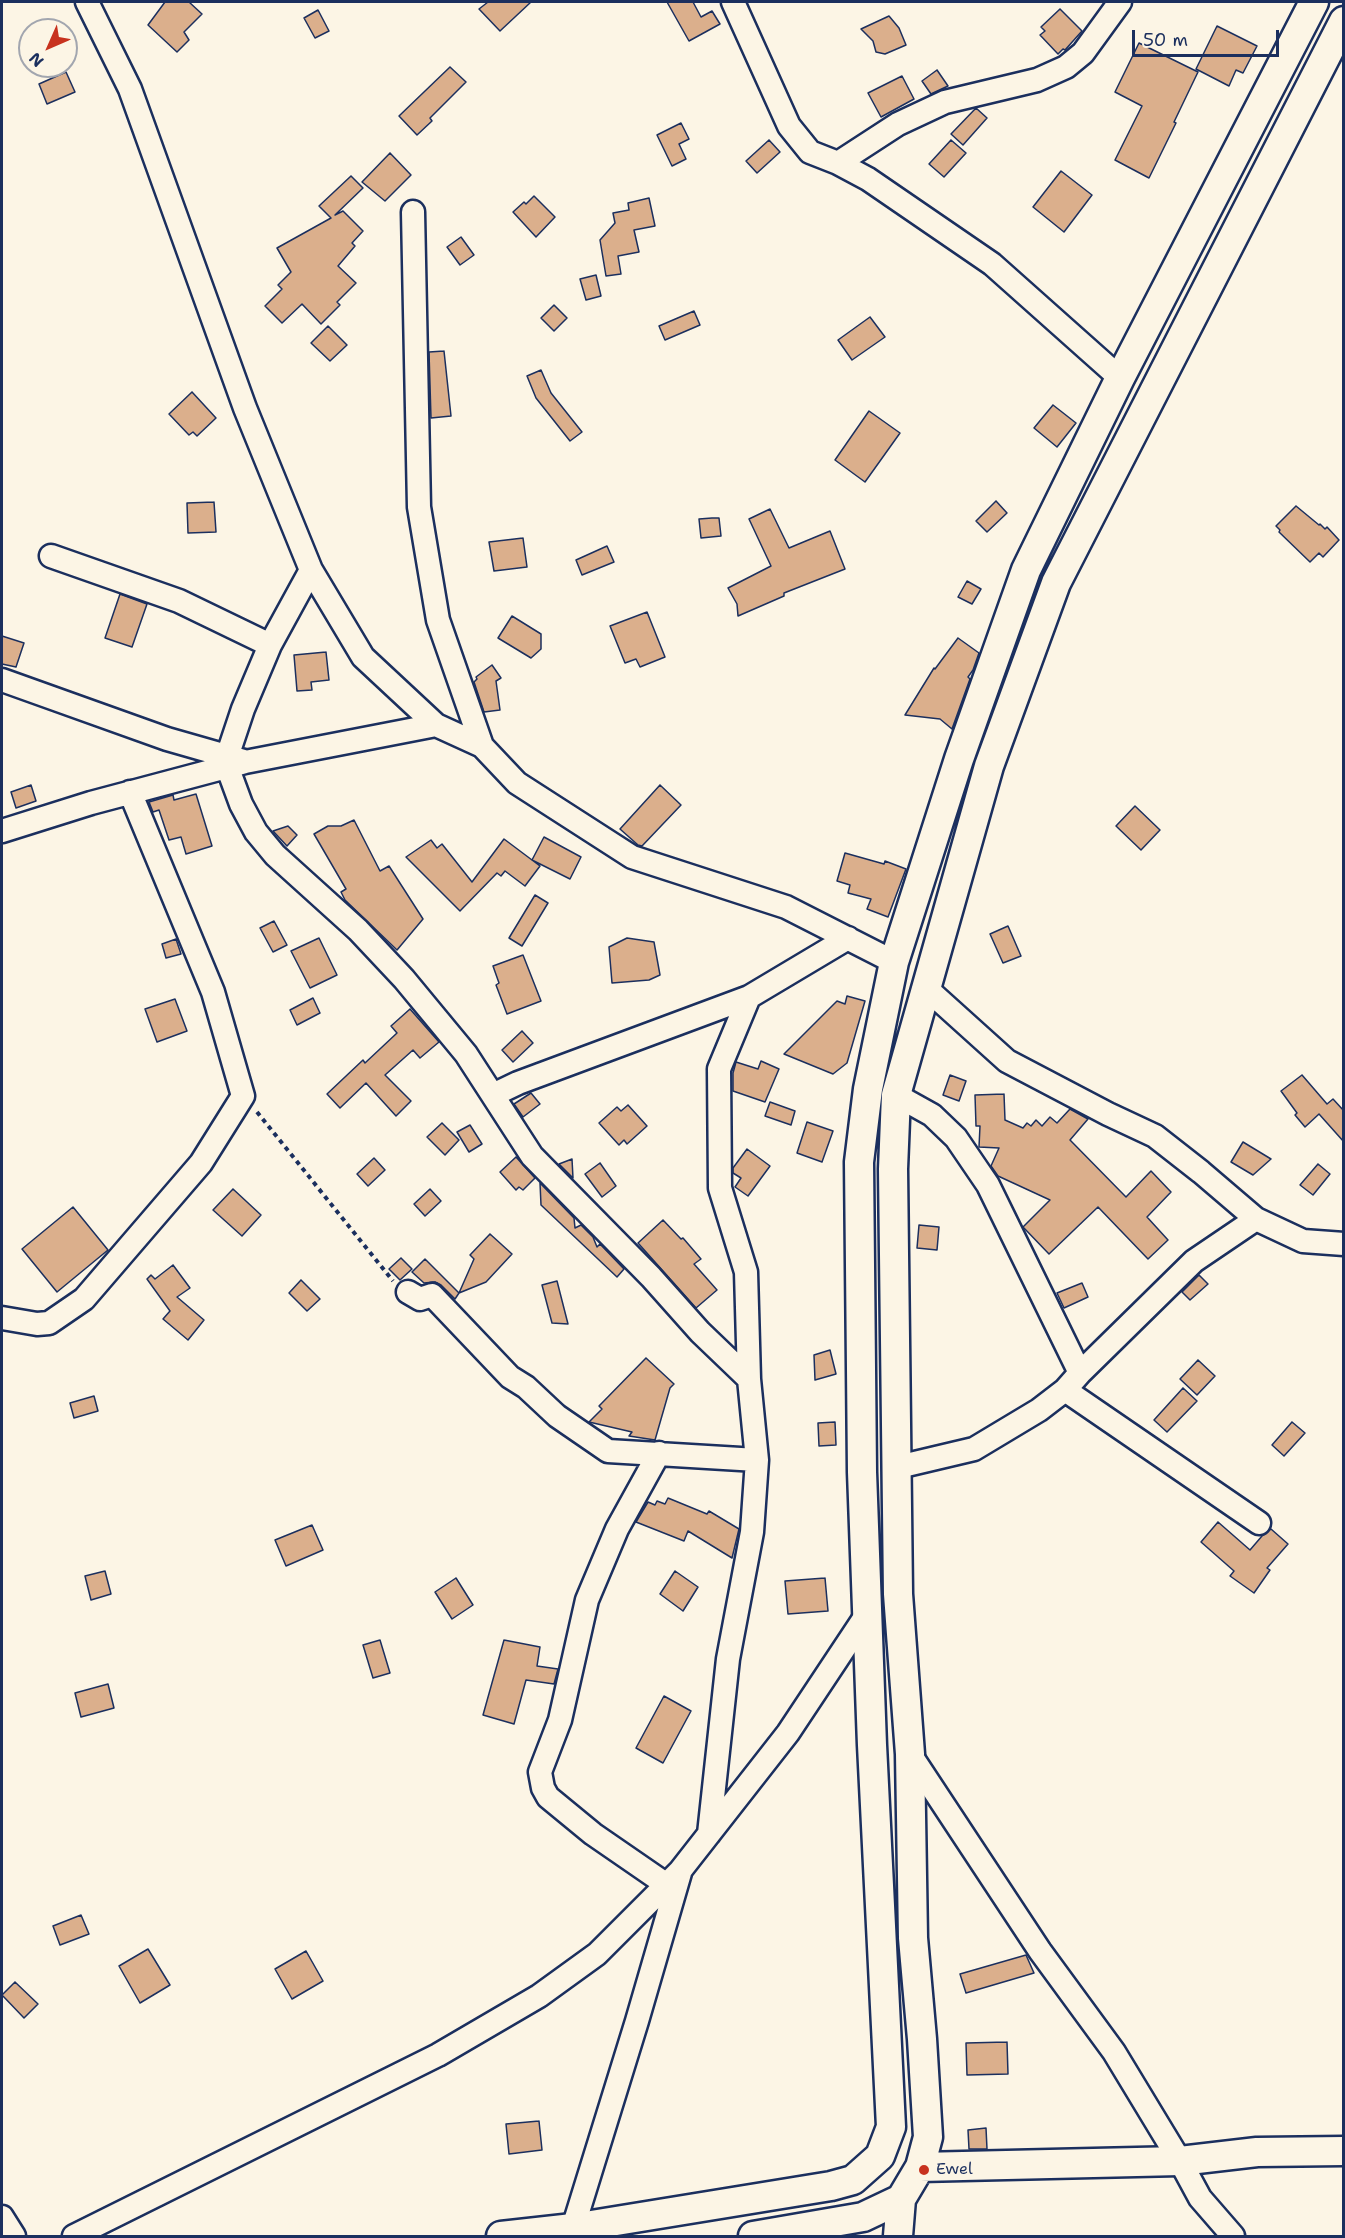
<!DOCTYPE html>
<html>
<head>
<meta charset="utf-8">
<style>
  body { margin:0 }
  #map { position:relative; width:1345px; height:2238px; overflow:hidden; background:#fcf5e5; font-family:"Shantell Sans",sans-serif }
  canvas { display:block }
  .frame { position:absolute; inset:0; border:3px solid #1b2f5e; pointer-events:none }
  .north { position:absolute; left:18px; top:18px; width:60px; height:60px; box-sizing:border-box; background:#fcf5e5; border:2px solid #a2a6af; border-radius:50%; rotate:225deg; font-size:16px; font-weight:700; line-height:24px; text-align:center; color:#1b2f5e }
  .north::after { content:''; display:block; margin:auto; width:21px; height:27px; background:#c8321e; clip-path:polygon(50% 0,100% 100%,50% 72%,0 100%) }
  .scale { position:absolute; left:1132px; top:30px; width:147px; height:27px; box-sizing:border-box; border:3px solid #1b2f5e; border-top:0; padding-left:8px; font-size:18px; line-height:21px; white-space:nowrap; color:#1b2f5e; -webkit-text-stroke:4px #fcf5e5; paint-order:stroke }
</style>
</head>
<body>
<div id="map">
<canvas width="1345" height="2238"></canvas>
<div class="frame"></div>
<div class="north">N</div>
<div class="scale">50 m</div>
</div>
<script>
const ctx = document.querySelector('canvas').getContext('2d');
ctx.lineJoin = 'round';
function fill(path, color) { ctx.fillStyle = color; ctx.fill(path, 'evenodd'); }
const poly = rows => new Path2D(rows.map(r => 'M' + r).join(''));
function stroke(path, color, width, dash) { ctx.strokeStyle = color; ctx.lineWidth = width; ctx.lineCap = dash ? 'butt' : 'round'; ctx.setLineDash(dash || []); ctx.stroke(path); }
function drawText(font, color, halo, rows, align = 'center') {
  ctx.font = font + ' "Shantell Sans",sans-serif'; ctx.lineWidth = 6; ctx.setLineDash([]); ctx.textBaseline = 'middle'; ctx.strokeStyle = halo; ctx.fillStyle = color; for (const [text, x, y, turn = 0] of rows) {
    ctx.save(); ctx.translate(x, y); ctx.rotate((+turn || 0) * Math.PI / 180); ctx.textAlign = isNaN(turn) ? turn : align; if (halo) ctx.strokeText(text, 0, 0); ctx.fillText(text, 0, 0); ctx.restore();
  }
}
const building = poly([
  [165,2,189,2,202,14,184,32,189,40,177,52,148,25,165,2],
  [488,2,531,2,500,31,479,9,488,2],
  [667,2,693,2,701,17,712,11,720,24,689,41,667,2],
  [1060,9,1082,31,1065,50,1063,49,1058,54,1040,35,1045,31,1041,27,1060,9],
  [318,10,329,31,315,38,304,18,318,10],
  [889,16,899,28,906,45,885,54,876,52,873,41,861,29,889,16],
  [1217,26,1257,46,1243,73,1236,70,1229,86,1196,69,1217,26],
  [1139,43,1198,72,1174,122,1176,123,1149,178,1115,160,1142,106,1115,92,1139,43],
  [450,67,466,82,430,118,432,121,417,135,399,116,450,67],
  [937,70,948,86,931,94,922,81,937,70],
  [66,72,75,92,47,104,39,84,66,72],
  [902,76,914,99,881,117,868,93,902,76],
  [976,108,987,118,963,145,951,134,976,108],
  [681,123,689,139,679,144,686,159,672,166,657,135,681,123],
  [769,140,780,152,757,173,746,161,769,140],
  [951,140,966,153,944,177,929,164,951,140],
  [390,153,411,175,385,201,362,182,390,153],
  [1061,171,1092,195,1064,232,1033,207,1061,171],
  [351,176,363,188,335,215,343,211,363,231,352,243,355,246,338,266,356,283,337,302,340,305,321,324,302,304,282,323,265,306,282,289,278,285,291,272,277,248,331,218,319,206,351,176],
  [534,196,555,217,536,237,513,212,524,202,526,204,534,196],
  [649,198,655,226,634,230,639,252,618,256,621,274,606,276,600,240,615,223,613,213,629,210,628,203,649,198],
  [461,237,474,255,460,265,447,247,461,237],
  [596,275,601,296,586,300,580,279,596,275],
  [554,305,567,318,554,331,541,318,554,305],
  [694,311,700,325,665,340,659,326,694,311],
  [870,317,885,337,852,360,838,340,870,317],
  [328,326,347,345,330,361,311,343,328,326],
  [444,351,451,416,431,418,429,352,444,351],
  [541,370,551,393,582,432,570,441,536,398,527,376,541,370],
  [192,392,216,418,197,436,193,432,189,435,169,414,192,392],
  [1053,405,1076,423,1057,447,1034,428,1053,405],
  [869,411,900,433,865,482,835,460,869,411],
  [996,501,1007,513,987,532,976,521,996,501],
  [214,502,216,532,188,533,187,503,214,502],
  [1296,506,1319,525,1320,524,1325,529,1327,527,1339,540,1323,557,1319,553,1310,562,1279,532,1280,530,1276,526,1296,506],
  [770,509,789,548,830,531,845,569,784,593,784,596,738,616,737,604,728,588,771,566,749,519,770,509],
  [712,518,719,518,721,536,701,538,699,519,712,518],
  [523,538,527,567,494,571,489,542,523,538],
  [607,546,614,562,582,575,576,560,607,546],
  [967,581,981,589,972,604,958,597,967,581],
  [120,594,147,604,132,647,105,638,120,594],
  [647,612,665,657,640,667,636,659,625,663,610,626,647,612],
  [512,616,541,634,541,649,531,658,498,638,512,616],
  [2,636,24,643,16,667,2,664,2,636],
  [958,638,979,653,973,670,968,677,970,679,952,729,940,719,905,715,934,668,935,669,958,638],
  [326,652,329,680,311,682,312,690,297,691,294,655,326,652],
  [492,665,501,678,496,681,500,710,484,712,474,682,477,679,476,677,492,665],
  [31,785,36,801,16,808,11,792,31,785],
  [660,785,681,805,642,846,638,845,620,829,660,785],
  [196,794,212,846,186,854,181,837,169,840,159,810,153,812,149,802,173,795,174,800,196,794],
  [1135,806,1160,830,1141,850,1116,826,1135,806],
  [354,820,380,871,389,866,423,919,397,950,345,900,341,892,346,889,314,834,328,826,341,826,354,820],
  [288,826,297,835,287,846,273,831,288,826],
  [544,837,581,857,570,879,532,860,544,837],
  [504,839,540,866,525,886,505,871,501,876,497,873,460,911,406,857,431,840,437,848,442,844,472,882,504,839],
  [845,853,884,864,885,861,906,869,888,917,867,909,871,899,848,893,850,885,837,881,845,853],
  [535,895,548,903,522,946,509,938,535,895],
  [274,921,287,945,273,952,260,928,274,921],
  [1008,926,1021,956,1003,963,990,934,1008,926],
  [319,938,337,975,310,988,291,951,319,938],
  [627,938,654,942,660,975,649,980,612,983,609,947,627,938],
  [176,939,181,954,166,958,162,944,176,939],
  [523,955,541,1001,507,1014,496,985,499,983,493,966,523,955],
  [847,996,865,1001,847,1063,833,1074,784,1054,837,1001,845,1004,847,996],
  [313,998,320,1013,297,1025,290,1010,313,998],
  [175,999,187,1031,157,1042,145,1009,175,999],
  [410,1009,439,1042,420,1058,413,1050,385,1075,411,1101,396,1116,366,1083,340,1108,327,1094,363,1060,365,1063,397,1033,391,1026,410,1009],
  [522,1031,533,1043,513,1062,502,1050,522,1031],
  [761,1061,779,1069,765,1102,733,1091,733,1073,736,1062,758,1069,761,1061],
  [950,1075,966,1081,959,1101,943,1095,950,1075],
  [1302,1075,1327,1104,1333,1099,1344,1111,1344,1142,1319,1114,1305,1127,1295,1115,1297,1113,1281,1091,1302,1075],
  [531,1093,540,1104,523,1117,514,1104,531,1093],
  [1004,1094,1005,1120,1023,1128,1027,1123,1031,1126,1036,1120,1042,1126,1050,1117,1057,1123,1070,1109,1088,1119,1070,1140,1126,1197,1151,1171,1171,1192,1147,1217,1168,1240,1148,1259,1098,1207,1049,1254,1023,1227,1050,1200,998,1176,991,1166,999,1148,979,1147,980,1126,976,1126,975,1095,1004,1094],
  [770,1102,795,1111,791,1125,765,1116,770,1102],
  [628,1105,647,1126,627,1144,624,1140,619,1145,599,1123,617,1107,621,1111,628,1105],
  [807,1122,833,1131,822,1162,797,1153,807,1122],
  [442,1123,459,1140,445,1155,427,1137,442,1123],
  [470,1125,482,1144,469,1152,457,1132,470,1125],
  [1243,1142,1271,1159,1253,1175,1231,1162,1243,1142],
  [747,1149,770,1166,748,1196,735,1187,741,1178,733,1173,733,1168,747,1149],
  [516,1157,535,1178,523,1190,519,1187,516,1190,500,1172,516,1157],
  [374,1158,385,1170,368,1186,357,1174,374,1158],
  [572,1159,573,1178,559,1164,572,1159],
  [600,1163,616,1186,602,1197,585,1174,600,1163],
  [1318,1164,1330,1174,1313,1195,1300,1185,1318,1164],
  [540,1183,574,1218,575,1228,581,1225,593,1237,597,1247,600,1244,624,1269,617,1277,541,1205,540,1183],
  [233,1189,261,1215,242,1236,213,1210,233,1189],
  [430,1189,441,1201,425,1216,414,1204,430,1189],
  [73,1207,108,1250,57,1292,22,1249,73,1207],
  [663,1220,681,1239,683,1238,701,1259,694,1264,717,1290,696,1308,638,1243,663,1220],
  [919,1225,939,1227,937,1250,917,1248,919,1225],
  [490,1234,512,1254,486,1282,459,1293,455,1299,441,1285,435,1282,424,1283,412,1272,425,1259,459,1293,474,1259,470,1255,490,1234],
  [401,1258,412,1269,400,1280,389,1269,401,1258],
  [173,1265,190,1288,177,1297,204,1320,188,1340,163,1319,170,1311,147,1279,151,1275,155,1279,173,1265],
  [1199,1275,1208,1284,1190,1300,1182,1292,1199,1275],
  [301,1280,320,1299,307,1311,289,1293,301,1280],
  [557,1281,568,1324,552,1323,542,1285,557,1281],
  [1082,1283,1088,1297,1064,1308,1057,1293,1082,1283],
  [830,1350,836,1374,815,1380,814,1355,830,1350],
  [646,1358,674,1384,670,1388,655,1440,629,1436,632,1432,589,1422,602,1409,599,1406,646,1358],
  [1198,1360,1215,1376,1197,1395,1180,1379,1198,1360],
  [1183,1388,1197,1401,1167,1432,1154,1420,1183,1388],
  [94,1396,98,1411,74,1418,70,1403,94,1396],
  [835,1422,836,1445,819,1446,818,1423,835,1422],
  [1292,1422,1305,1433,1284,1456,1272,1445,1292,1422],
  [668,1498,707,1514,709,1511,739,1529,732,1558,688,1531,684,1541,636,1522,648,1502,655,1505,657,1501,665,1504,668,1498],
  [1218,1522,1250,1550,1262,1536,1271,1529,1288,1544,1267,1568,1270,1570,1254,1593,1230,1576,1234,1571,1201,1542,1218,1522],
  [312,1525,323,1550,286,1566,275,1540,312,1525],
  [105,1571,111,1594,91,1600,85,1576,105,1571],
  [675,1571,698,1587,683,1611,660,1594,675,1571],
  [456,1578,473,1605,452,1619,435,1592,456,1578],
  [825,1578,828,1611,788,1614,785,1581,825,1578],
  [380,1640,390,1673,373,1678,363,1645,380,1640],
  [504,1640,540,1647,537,1666,558,1669,554,1684,526,1680,514,1724,483,1715,504,1640],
  [108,1684,114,1708,81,1717,75,1693,108,1684],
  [664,1696,691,1711,663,1763,636,1748,664,1696],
  [81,1915,89,1934,60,1945,53,1926,81,1915],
  [148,1949,170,1985,140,2003,119,1966,148,1949],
  [306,1951,323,1981,292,1999,275,1969,306,1951],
  [1026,1955,1034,1973,966,1993,960,1974,1026,1955],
  [15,1982,38,2004,24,2018,2,1995,15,1982],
  [1007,2042,1008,2074,967,2075,966,2043,1007,2042],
  [539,2121,542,2150,509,2154,506,2124,539,2121],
  [986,2128,987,2149,969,2149,968,2130,986,2128]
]);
fill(building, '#dbaf8c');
stroke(building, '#1b2f5e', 1.5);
const minor = poly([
  [87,2,130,89,245,408,311,570,363,657,436,725,482,746,517,783,632,857,786,907,894,962],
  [733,2,789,126,810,152,838,163,868,179,992,264,1120,378],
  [838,163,898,124,945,102,1037,80,1066,67,1083,53,1120,2],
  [413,212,419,507,438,620,482,746],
  [51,556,179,601,270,645],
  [2,680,167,739,244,761],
  [227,757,243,709,270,645,311,570],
  [227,766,241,804,256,832,275,855,358,930,404,979,466,1054,532,1156,651,1277,700,1332,749,1379],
  [2,831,91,803,245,762,436,725],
  [926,988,1007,1061,1108,1114,1155,1136,1201,1172,1256,1219,1303,1241,1344,1244],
  [493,1095,518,1083,749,997,848,938],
  [896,1095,932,1115,956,1138,988,1185,1080,1373],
  [408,1292,420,1299,432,1295,510,1377,526,1387,557,1416,608,1451,757,1460],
  [2,1318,37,1324,49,1323,84,1299,201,1163,243,1096,213,992,130,792],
  [1065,1390,1259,1523],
  [659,1453,617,1529,587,1600,560,1720,540,1772,543,1788,548,1797,593,1834,667,1885],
  [898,1467,974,1449,1039,1410,1065,1390,1080,1373,1194,1261,1256,1219],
  [910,1754,1040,1951,1114,2052,1180,2161,1200,2198,1233,2236],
  [709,1834,728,1659,752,1532,757,1460,749,1379,746,1272,720,1188,719,1069,749,997],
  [2,2217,14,2236],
  [573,2228,637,2021,680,1873],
  [74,2236,438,2055,539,1996,597,1954,680,1871,788,1733,867,1614]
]);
const tertiary = poly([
  [920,2167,1180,2161,1257,2152,1344,2151],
  [501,2236,573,2228,831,2186,853,2180,880,2156,891,2127,872,1745,862,1472,859,1162,868,1089,894,962,959,759,1026,570,1120,378,1314,2],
  [753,2236,863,2217,901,2199,920,2167,928,2137,922,2039,913,1938,910,1754,898,1594,893,1169,896,1095,989,766,1056,583,1344,21],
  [898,2236,901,2199]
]);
stroke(minor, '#1b2f5e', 27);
stroke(tertiary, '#1b2f5e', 33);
stroke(poly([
  [257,1112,393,1281]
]), '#1b2f5e', 4, [4.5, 4.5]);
stroke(minor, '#fcf5e5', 22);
stroke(tertiary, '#fcf5e5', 28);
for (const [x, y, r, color] of [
  [924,2170,6,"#c8321e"]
]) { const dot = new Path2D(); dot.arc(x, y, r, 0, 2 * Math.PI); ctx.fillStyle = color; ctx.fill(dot); stroke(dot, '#fcf5e5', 2); }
drawText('16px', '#1b2f5e', '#fcf5e5', [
  ["Ewel",936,2170]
], 'left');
</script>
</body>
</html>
